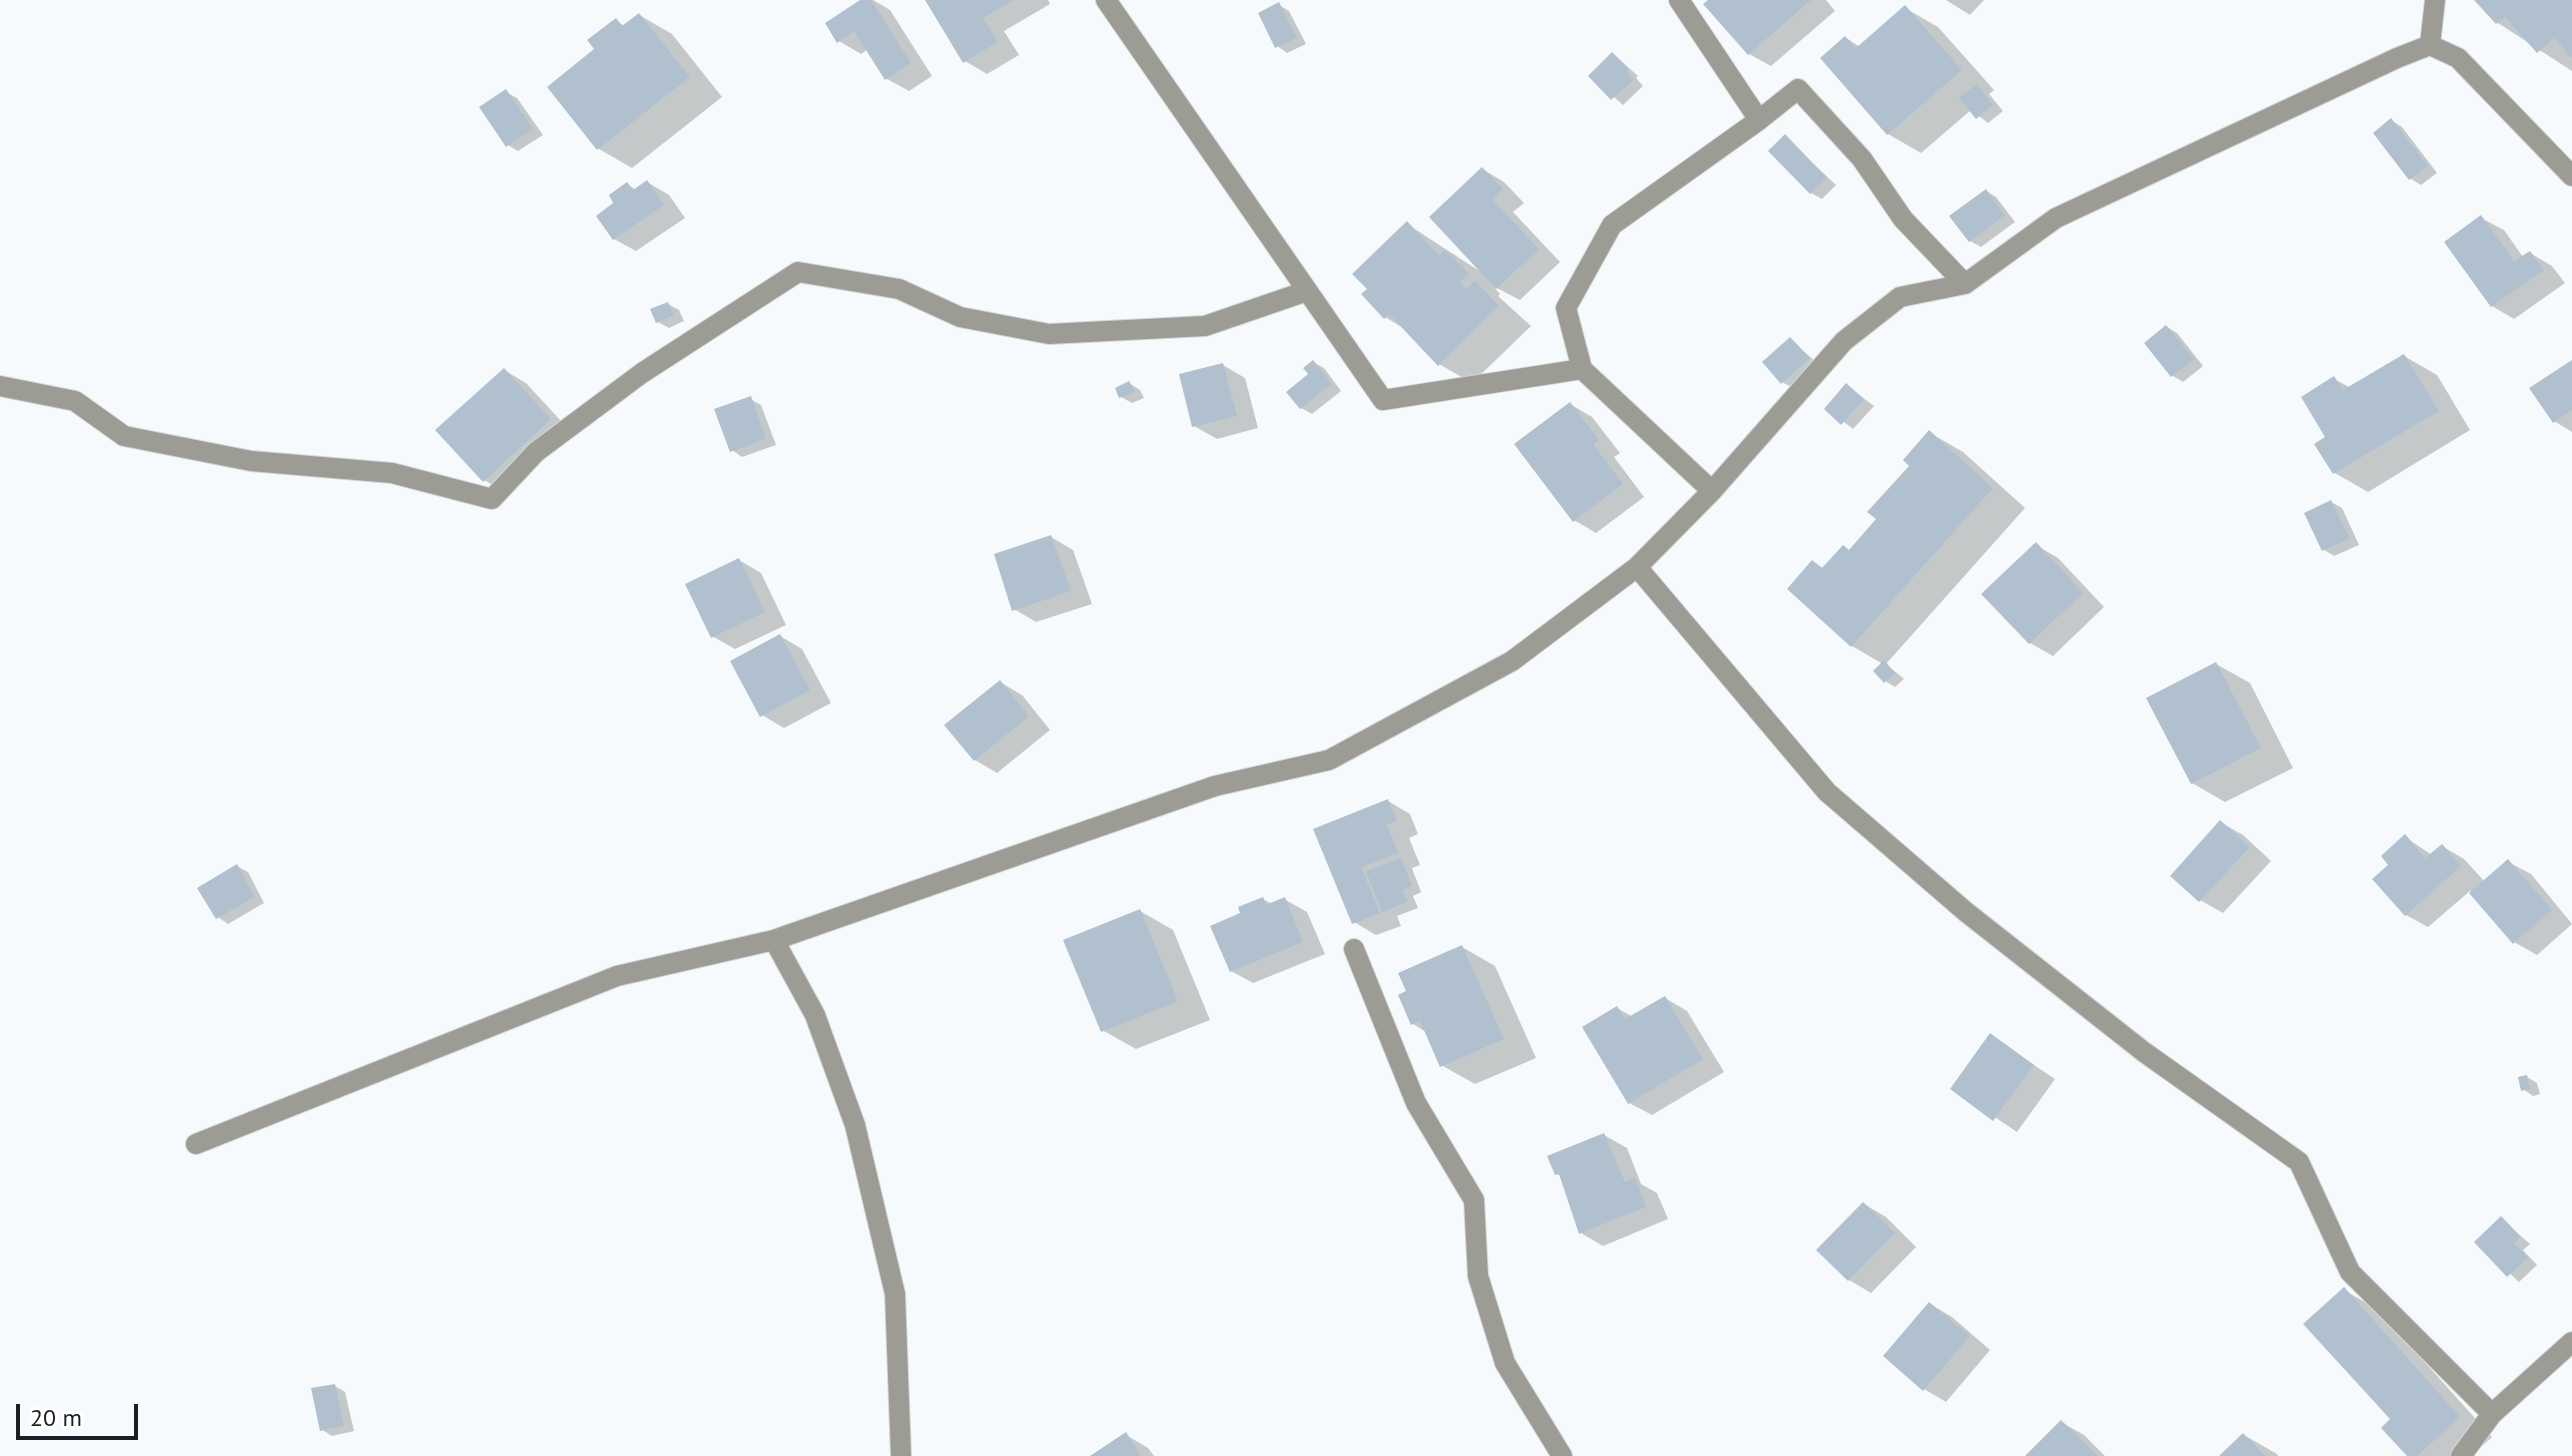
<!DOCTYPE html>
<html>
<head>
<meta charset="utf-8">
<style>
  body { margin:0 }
  #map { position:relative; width:2572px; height:1456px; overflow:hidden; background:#f6fafc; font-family:"PT Sans",sans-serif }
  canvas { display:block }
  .scale { position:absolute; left:16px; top:1404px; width:122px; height:36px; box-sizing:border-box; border:4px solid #181e23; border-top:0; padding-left:10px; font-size:24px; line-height:28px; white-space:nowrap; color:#181e23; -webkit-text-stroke:6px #fff; paint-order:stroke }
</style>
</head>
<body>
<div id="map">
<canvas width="2572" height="1456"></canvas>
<div class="scale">20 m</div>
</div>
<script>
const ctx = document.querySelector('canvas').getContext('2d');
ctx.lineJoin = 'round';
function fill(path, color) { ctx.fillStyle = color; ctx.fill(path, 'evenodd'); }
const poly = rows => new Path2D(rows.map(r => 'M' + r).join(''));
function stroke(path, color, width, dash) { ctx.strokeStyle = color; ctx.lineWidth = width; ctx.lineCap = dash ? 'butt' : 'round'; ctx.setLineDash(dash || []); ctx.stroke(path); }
fill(poly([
  [863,0,873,0,890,10,932,76,909,91,887,79,868,49,861,54,839,41],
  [927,0,1048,0,1050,4,1004,31,1019,55,987,74,965,61],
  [1711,0,1826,0,1835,11,1771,66,1749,54],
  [1946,0,1984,0,1970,15],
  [2477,0,2572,0,2572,71,2498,23],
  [1279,5,1289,11,1306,44,1287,53,1277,46],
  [1905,8,1938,27,1994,90,1989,94,2003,111,1988,123,1971,110,1921,153,1888,134,1846,38,1860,47],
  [639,15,672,34,722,97,632,168,599,149,597,49,616,21,625,26],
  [1613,54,1638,76,1636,78,1643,86,1623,105,1590,76],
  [506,92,517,98,543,135,518,151,508,145],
  [2392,121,2402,127,2437,173,2421,185,2411,179,2375,133],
  [1785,137,1836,185,1822,199,1811,193],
  [1482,169,1504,182,1524,203,1513,212,1560,262,1520,300,1493,286,1500,294,1498,296,1531,326,1472,383,1439,364,1405,329,1385,317,1407,224,1484,274],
  [647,182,669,195,685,218,636,251,614,239,616,204,627,184,636,190],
  [1986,191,1996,197,2015,222,1981,247,1970,241],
  [2481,218,2504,230,2523,257,2530,253,2552,266,2565,283,2514,319,2492,306],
  [668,304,679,310,684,321,669,328,658,322],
  [2167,327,2177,333,2203,366,2183,382,2173,376,2147,343],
  [1791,340,1819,365,1793,388,1782,382],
  [2404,356,2437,375,2470,430,2368,492,2335,473,2328,438,2334,379,2351,388],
  [1313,362,1324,368,1341,391,1312,414,1301,408],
  [2572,362,2572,432,2554,421],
  [1223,365,1245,378,1258,428,1217,439,1194,426],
  [504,370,526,383,572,433,506,493,484,480],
  [1129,383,1140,390,1144,398,1132,403,1121,397],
  [1847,386,1874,406,1853,429,1827,409],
  [750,399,761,405,776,445,742,457,732,450],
  [1570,404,1592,417,1620,453,1614,457,1644,497,1596,533,1574,520],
  [1930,433,1963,452,2025,508,1886,664,1904,679,1895,687,1885,681,1883,664,1852,646,1789,589,1813,562,1824,569,1850,551,1879,518],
  [2331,502,2342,508,2359,545,2334,556,2324,550],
  [1051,537,1073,550,1092,604,1036,622,1014,609],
  [2036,545,2058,558,2104,607,2053,656,2030,643,1984,594],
  [739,560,761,573,786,625,735,649,712,636],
  [780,636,802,649,831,703,784,728,762,715],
  [2216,664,2250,683,2293,768,2225,802,2192,783],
  [1000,682,1022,695,1050,730,997,773,975,760],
  [1388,801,1410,814,1418,834,1409,838,1420,865,1412,868,1421,892,1413,896,1418,908,1397,916,1401,926,1376,935,1354,922,1316,830],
  [2220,822,2243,835,2271,861,2223,913,2200,900],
  [2405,837,2432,855,2442,846,2464,859,2485,882,2508,862,2531,874,2572,924,2537,955,2514,942,2470,891,2428,927,2406,915,2391,865],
  [237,866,248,872,264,903,228,924,218,917],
  [1263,899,1272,904,1284,899,1307,912,1325,954,1253,983,1231,971,1243,914],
  [1140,911,1173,930,1210,1020,1136,1049,1102,1030],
  [1462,947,1495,966,1536,1058,1475,1084,1441,1065,1426,1032,1413,1024],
  [1665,998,1687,1011,1724,1072,1652,1115,1629,1103,1617,1008,1633,1017],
  [1990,1036,2055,1079,2017,1132,1953,1089],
  [2527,1077,2537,1083,2540,1094,2533,1096,2523,1089],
  [1604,1135,1627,1148,1641,1184,1657,1193,1668,1219,1603,1246,1581,1233,1563,1177,1557,1174],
  [1864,1204,1886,1217,1916,1247,1871,1293,1849,1280],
  [2501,1219,2530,1244,2523,1250,2537,1265,2519,1282,2476,1242],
  [2344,1290,2377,1309,2492,1437,2471,1456,2409,1456],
  [1930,1304,1952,1317,1990,1350,1946,1402,1924,1389],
  [335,1386,345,1392,354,1431,332,1436,321,1429],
  [2061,1422,2084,1435,2105,1456,2028,1456],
  [1126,1435,1148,1448,1154,1456,1093,1456],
  [2244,1435,2277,1454,2278,1456,2222,1456]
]), '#0003');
fill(poly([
  [860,0,871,0,911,63,885,80,854,31,837,43,825,23],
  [925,0,1014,0,983,18,998,42,963,63],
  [1708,0,1811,0,1748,55,1703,4],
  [2474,0,2572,0,2572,58,2554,38,2537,53,2505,17,2496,24],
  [1279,2,1297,38,1275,48,1258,13],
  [1905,5,1962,70,1887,135,1820,58,1845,36,1856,48],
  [639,13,690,77,597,150,547,87,594,49,587,40,616,18,622,26],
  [1612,52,1629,69,1627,72,1634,80,1611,100,1588,76],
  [1977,84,1993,105,1976,119,1959,98],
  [506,89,533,129,506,147,479,107],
  [2391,118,2428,166,2409,180,2373,133],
  [1785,134,1827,178,1810,194,1768,151],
  [1482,167,1503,189,1492,199,1539,249,1496,289,1429,217],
  [647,180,664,205,613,240,596,216,613,203,609,195,627,182,633,190],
  [1986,189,2005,215,1969,242,1949,216],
  [2481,215,2514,261,2530,251,2544,270,2491,307,2444,242],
  [1407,221,1439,256,1445,250,1469,274,1460,282,1466,289,1475,281,1499,306,1438,366,1389,314,1384,319,1361,294,1367,289,1352,274],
  [668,302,674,315,656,323,650,309],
  [2166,325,2194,359,2171,377,2144,343],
  [1790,337,1810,358,1781,384,1762,362],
  [2404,354,2439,411,2333,474,2314,444,2325,437,2301,397,2334,376,2343,390],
  [1313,360,1332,384,1300,409,1286,392,1308,374,1303,368],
  [2572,360,2572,410,2553,423,2529,388],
  [1223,363,1237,416,1192,427,1179,374],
  [504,368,551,419,483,482,435,430],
  [1129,381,1135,392,1119,398,1115,388],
  [1846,383,1864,399,1841,425,1824,409],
  [751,396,766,439,730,452,714,409],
  [1570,402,1599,440,1593,444,1623,484,1573,522,1514,444],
  [1929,430,1993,488,1851,647,1787,589,1812,560,1822,568,1843,545,1849,550,1876,519,1867,512,1909,466,1903,460],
  [2331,500,2350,539,2322,551,2304,513],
  [1051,535,1071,591,1012,611,994,554],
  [2036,542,2083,593,2029,644,1981,594],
  [739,558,765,612,711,638,685,584],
  [780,634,810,690,760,717,730,661],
  [1884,660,1895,673,1884,683,1873,671],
  [2216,662,2261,748,2191,784,2146,698],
  [1000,680,1029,716,974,761,944,725],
  [1388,799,1397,821,1387,825,1398,853,1361,867,1380,913,1352,924,1313,829],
  [2220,820,2250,847,2199,902,2170,876],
  [2405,834,2425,858,2442,844,2461,866,2405,916,2372,879,2388,865,2381,856],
  [1401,858,1412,886,1403,890,1408,902,1382,912,1366,871],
  [2508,859,2552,910,2513,944,2469,893],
  [237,864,255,897,216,919,197,888],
  [1263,897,1266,905,1285,897,1303,942,1230,972,1210,926,1240,913,1238,907],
  [1140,909,1178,1001,1101,1032,1063,940],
  [1462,945,1504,1039,1440,1067,1420,1021,1411,1025,1398,995,1406,991,1398,973],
  [1665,996,1703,1059,1628,1104,1582,1027,1617,1006,1625,1019],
  [1990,1033,2034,1065,1993,1121,1950,1089],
  [2527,1075,2530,1089,2521,1091,2518,1077],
  [1604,1133,1625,1182,1635,1178,1646,1207,1579,1234,1559,1174,1555,1175,1547,1156],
  [1863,1202,1895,1233,1848,1281,1816,1250],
  [2501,1216,2521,1237,2514,1243,2528,1258,2507,1277,2474,1242],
  [2344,1287,2460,1417,2417,1456,2407,1456,2381,1428,2390,1419,2303,1324],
  [1929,1302,1970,1336,1923,1391,1883,1356],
  [335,1384,344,1426,320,1431,311,1388],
  [2061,1420,2098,1456,2025,1456],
  [1126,1432,1141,1456,1090,1456],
  [2243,1433,2265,1456,2219,1456]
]), '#b0c0ce');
const minor = poly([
  [1106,0,1383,400,1582,369],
  [1679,0,1759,120,1798,89,1862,159,1903,219,1965,284],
  [2430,45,2435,0],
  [0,386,75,401,124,436,251,461,392,473,492,499,536,452,642,373,798,272,899,289,960,317,1049,334,1205,326,1307,291],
  [1712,491,1582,369,1566,308,1612,225,1759,120],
  [1637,567,1827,792,1966,912,2144,1052,2299,1162,2350,1272,2492,1414],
  [774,940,815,1015,855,1125,895,1294,901,1456],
  [1354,949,1416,1103,1474,1200,1478,1276,1505,1363,1562,1456],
  [196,1144,617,976,774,940,1215,786,1329,760,1512,661,1637,567,1712,491,1844,341,1900,297,1965,284,2056,218,2397,58,2430,45,2458,58,2572,176],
  [2461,1456,2492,1414,2572,1342]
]);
stroke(minor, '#d2d7d9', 22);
stroke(minor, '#9c9c94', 20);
</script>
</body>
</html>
